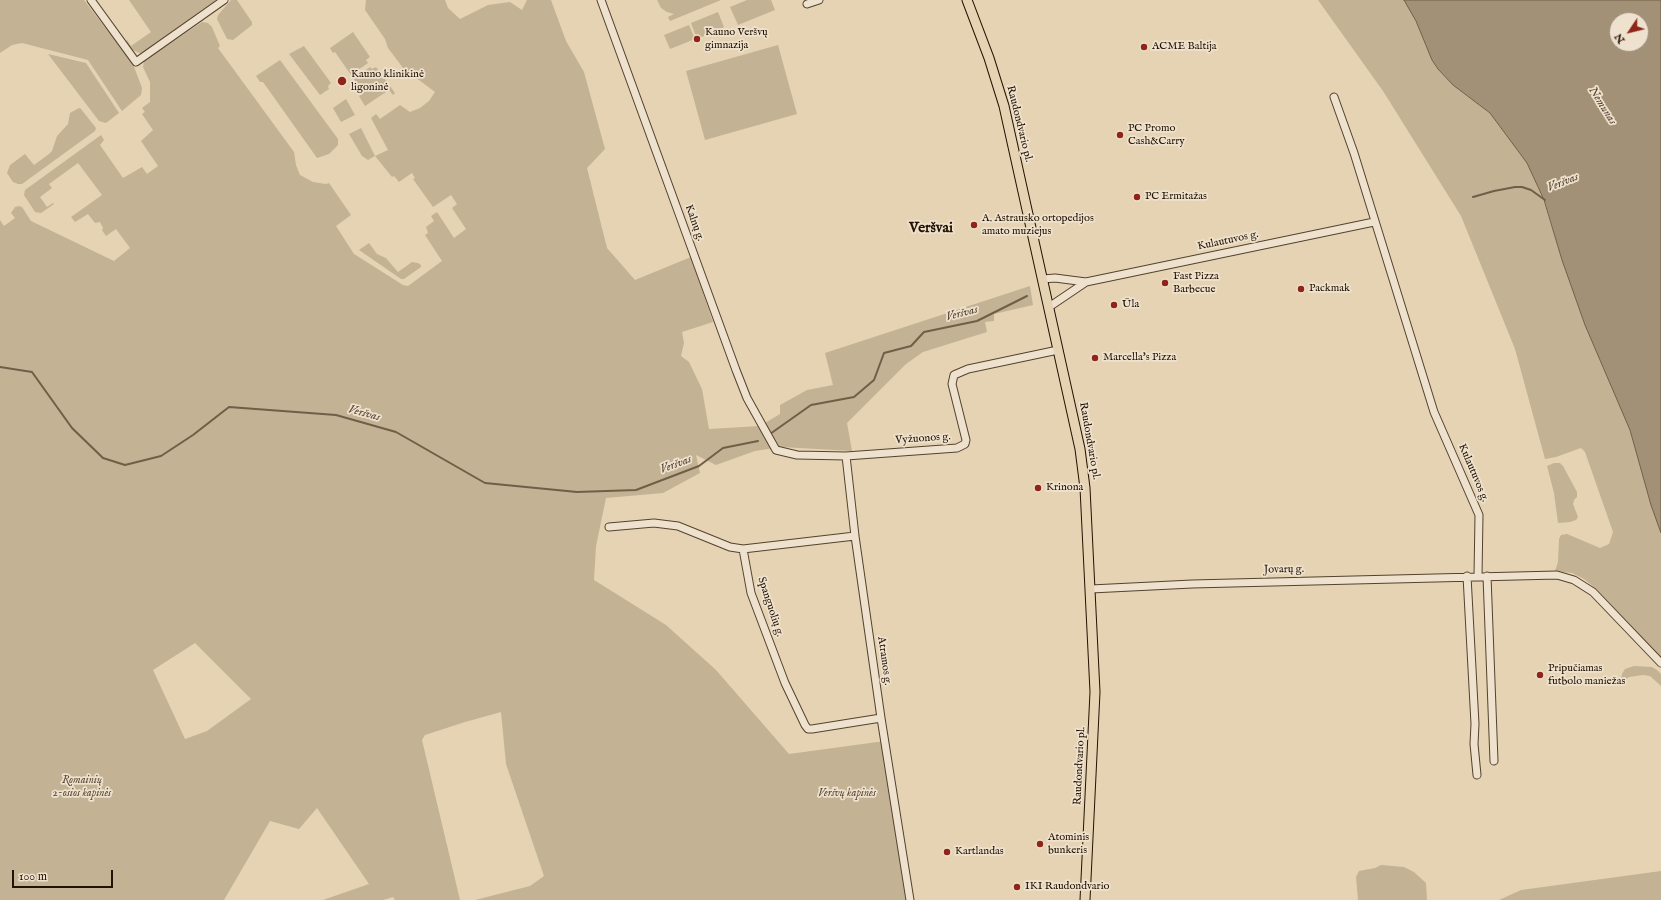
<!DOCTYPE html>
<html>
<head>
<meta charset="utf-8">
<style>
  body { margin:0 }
  #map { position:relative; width:1661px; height:900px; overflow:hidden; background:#e5d3b4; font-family:"IM FELL English",serif }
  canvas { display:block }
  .north { position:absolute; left:1609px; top:12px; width:40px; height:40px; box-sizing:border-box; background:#eee2ce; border:1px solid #9d8e7c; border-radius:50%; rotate:235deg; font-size:11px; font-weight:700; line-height:16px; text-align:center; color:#241100 }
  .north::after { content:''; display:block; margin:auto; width:14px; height:18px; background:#8f2418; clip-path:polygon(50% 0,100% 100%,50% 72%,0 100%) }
  .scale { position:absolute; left:12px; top:870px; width:101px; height:18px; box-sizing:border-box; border:2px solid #241100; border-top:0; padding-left:5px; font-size:12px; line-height:14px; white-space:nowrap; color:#241100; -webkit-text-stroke:3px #eee2ce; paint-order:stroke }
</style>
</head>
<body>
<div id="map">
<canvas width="1661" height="900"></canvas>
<div class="north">N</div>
<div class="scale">100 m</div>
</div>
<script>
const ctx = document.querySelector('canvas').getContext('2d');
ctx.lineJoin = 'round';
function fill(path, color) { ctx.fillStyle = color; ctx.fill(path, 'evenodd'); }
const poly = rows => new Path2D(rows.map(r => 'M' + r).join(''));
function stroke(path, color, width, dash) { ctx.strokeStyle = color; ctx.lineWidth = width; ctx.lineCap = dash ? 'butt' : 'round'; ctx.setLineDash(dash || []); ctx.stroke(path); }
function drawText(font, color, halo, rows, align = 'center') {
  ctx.font = font + ' "IM FELL English",serif'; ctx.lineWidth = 3.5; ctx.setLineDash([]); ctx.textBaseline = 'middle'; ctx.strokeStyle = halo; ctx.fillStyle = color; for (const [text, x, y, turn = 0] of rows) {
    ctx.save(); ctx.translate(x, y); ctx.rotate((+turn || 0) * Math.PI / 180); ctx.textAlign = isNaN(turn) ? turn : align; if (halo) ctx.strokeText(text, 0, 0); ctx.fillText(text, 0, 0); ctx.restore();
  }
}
fill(poly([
  [0,0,84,0,133,64,142,88,141,95,122,111,88,60,22,43,12,45,0,53],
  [129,0,218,0,144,52,140,53,132,50,126,41,127,40,131,46,151,32],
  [231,0,237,0,252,22,252,25,233,40,227,39,217,19,218,15],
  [366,0,445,0,448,8,460,19,488,5,510,2,522,10,527,0,551,0,566,41,584,72,605,149,587,168,607,248,635,280,691,257,713,322,682,332,684,343,681,356,689,362,702,389,709,429,760,426,780,414,780,405,807,390,833,385,825,353,1030,286,1033,305,994,314,994,321,985,322,987,332,923,352,906,364,847,423,852,451,781,447,755,451,716,465,696,455,700,473,663,493,606,498,596,546,594,580,666,625,716,670,789,754,885,741,910,900,475,900,530,886,544,876,506,764,501,712,465,722,425,735,422,740,460,900,395,900,393,897,383,900,323,900,369,884,317,808,299,829,270,821,224,900,0,900,0,220,4,226,15,218,11,213,15,207,19,206,22,207,31,221,114,261,130,248,116,229,106,236,102,230,103,228,100,222,95,223,88,214,75,222,71,217,102,195,78,163,49,184,52,188,40,197,47,207,53,203,54,204,41,213,35,212,24,195,25,190,101,135,104,140,100,145,123,178,142,167,147,174,158,166,141,141,153,130,142,114,145,112,142,108,150,102,150,82,143,67,144,61,202,22,208,23,212,27,220,46,218,48,294,152,296,165,300,175,313,182,326,184,329,183,351,215,336,226,354,254,403,285,408,286,442,261,425,235,428,233,426,227,434,221,431,216,437,212,454,238,466,229,452,208,457,204,451,195,433,207,413,179,415,178,412,173,399,182,394,176,392,177,375,156,368,160,362,156,349,134,361,128,375,156,388,150,371,118,376,114,380,119,400,105,410,112,420,108,429,101,435,92,403,68,388,48,385,39,365,10],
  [195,643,251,699,207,731,185,739,153,670],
  [657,0,721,0,670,21,668,17,674,14,667,12,661,8],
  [747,0,771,0,775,10,738,25,730,7],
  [1318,0,1404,0,1416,21,1432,60,1438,69,1453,85,1490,113,1527,163,1544,202,1562,260,1585,325,1630,430,1651,505,1661,533,1661,657,1595,588,1584,579,1572,573,1555,571,1558,562,1559,539,1561,535,1567,534,1600,548,1609,544,1613,532,1585,452,1581,448,1556,457,1545,459,1515,349,1461,216,1383,91],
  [718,12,724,27,697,39,691,23],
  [689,25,695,39,670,49,664,35],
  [353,32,370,57,366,60,368,63,351,75,335,52,333,53,330,48],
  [778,45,797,114,705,140,686,71],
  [304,46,331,83,328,86,329,89,320,95,289,54],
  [48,54,86,63,119,113,106,123,99,121],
  [280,60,338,139,338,145,329,154,317,158,263,82,260,82,256,76],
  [370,67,372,69,376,67,395,93,393,95,389,90,365,106,359,96,362,94,354,79],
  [346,99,355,115,341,122,333,108],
  [79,108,81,109,96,128,95,131,22,184,18,184,13,182,7,173,10,165,25,154,34,165,49,154,52,151,57,136,68,124,70,113],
  [369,243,377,254,386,258,398,272,412,262,418,263,421,265,421,267,404,279,401,279,359,250],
  [1554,463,1560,463,1563,466,1577,492,1577,497,1574,500,1573,504,1578,517,1576,520,1570,522,1558,523,1554,493,1547,466],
  [1634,666,1652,667,1657,670,1661,674,1661,686,1650,676,1643,675,1629,677,1625,680,1624,682,1621,680,1622,674,1625,669],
  [1381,865,1404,867,1414,872,1426,883,1427,900,1358,900,1356,877,1359,871,1375,868],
  [1661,871,1661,900,1499,900,1521,890]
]), '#c4b295');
const water = poly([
  [1404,0,1661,0,1661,533,1651,505,1630,430,1585,325,1562,260,1544,200,1527,163,1490,113,1453,85,1438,69,1432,60,1416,21,1404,0],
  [1617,20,1641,20,1641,44,1617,44,1617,20]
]);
fill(water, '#a39177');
stroke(water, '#705e47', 1);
stroke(poly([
  [1473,197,1494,191,1515,187,1522,187,1531,190,1545,200],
  [0,367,32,372,72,428,103,458,125,465,161,456,193,435,229,407,336,415,396,432,485,483,577,492,636,490,699,466,723,448,758,441],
  [770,434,811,405,854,397,874,380,884,353,911,346,924,332,977,321,1027,296]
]), '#705e47', 2);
const minor = poly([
  [91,0,136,62,224,0],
  [601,0,736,370,747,398,776,450,797,455,846,456,957,448,965,444,966,440,952,384,954,375,968,369,1058,350],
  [807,4,819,0],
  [1334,97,1354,153,1434,412,1479,515,1478,576],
  [1043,279,1055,278,1086,282,1374,222],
  [1049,307,1086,282],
  [846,456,855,536,881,718,910,900],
  [609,527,654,523,678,526,730,547,743,549,751,593,785,683,805,725,808,729,812,729,881,718],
  [743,549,855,536],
  [1467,576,1475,724,1474,744,1477,775],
  [1487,576,1494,761],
  [1091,589,1192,584,1557,575,1574,580,1593,592,1661,663]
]);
const major = poly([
  [967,0,989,58,1004,106,1080,449,1085,488,1095,692,1085,900]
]);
stroke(minor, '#54422d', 9);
stroke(major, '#241100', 11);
stroke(minor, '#eee2ce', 7);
stroke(major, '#e5d3b4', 9);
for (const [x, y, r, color] of [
  [697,39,4,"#8f2418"],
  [1144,47,4,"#8f2418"],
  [342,81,5,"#8f2418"],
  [1120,135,4,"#8f2418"],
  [1137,197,4,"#8f2418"],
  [974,225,4,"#8f2418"],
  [1165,283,4,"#8f2418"],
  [1301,289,4,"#8f2418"],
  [1114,305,4,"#8f2418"],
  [1095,358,4,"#8f2418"],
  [1038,488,4,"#8f2418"],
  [1540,675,4,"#8f2418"],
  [1040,844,4,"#8f2418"],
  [947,852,4,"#8f2418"],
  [1017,887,4,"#8f2418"]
]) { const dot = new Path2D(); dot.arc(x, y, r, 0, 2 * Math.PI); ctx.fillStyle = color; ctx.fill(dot); stroke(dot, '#eee2ce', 1.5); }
drawText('11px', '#241100', '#eee2ce', [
  ["Kauno Veršvų",705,33],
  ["gimnazija",705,46],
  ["ACME Baltija",1152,47],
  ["Kauno klinikinė",351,75],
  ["ligoninė",351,88],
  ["PC Promo",1128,129],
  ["Cash&Carry",1128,142],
  ["PC Ermitažas",1145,197],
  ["A. Astrausko ortopedijos",982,219],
  ["amato muziejus",982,232],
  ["Fast Pizza",1173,277],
  ["Barbecue",1173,290],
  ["Packmak",1309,289],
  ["Ūla",1122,305],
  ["Marcella's Pizza",1103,358],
  ["Krinona",1046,488],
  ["Pripučiamas",1548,669],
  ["futbolo maniežas",1548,682],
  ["Atominis",1048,838],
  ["bunkeris",1048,851],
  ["Kartlandas",955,852],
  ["IKI Raudondvario",1025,887]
], 'left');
drawText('11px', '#241100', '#eee2ce', [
  ["Raudondvario pl.",1019,124,76],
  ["Kalnų g.",694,223,70],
  ["Kulautuvos g.",1228,241,-12],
  ["Vyžuonos g.",923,439,-4],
  ["Raudondvario pl.",1089,441,80],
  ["Kulautuvos g.",1473,473,67],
  ["Jovarų g.",1284,570,-1],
  ["Spanguolių g.",770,607,72],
  ["Atramos g.",884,661,82],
  ["Raudondvario pl.",1080,766,-87]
]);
drawText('italic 11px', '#5c4934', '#eee2ce', [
  ["Romainių",82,781],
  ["2-osios kapinės",82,794],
  ["Veršvų kapinės",847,794]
]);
drawText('italic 12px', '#574430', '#eee2ce', [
  ["Nemunas",1602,106,58],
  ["Veršvas",1563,183,-22],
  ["Veršvas",962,314,-15],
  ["Veršvas",364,414,15],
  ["Veršvas",676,465,-21]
]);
drawText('bold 15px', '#241100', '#eee2ce', [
  ["Veršvai",931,229]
]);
</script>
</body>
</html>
